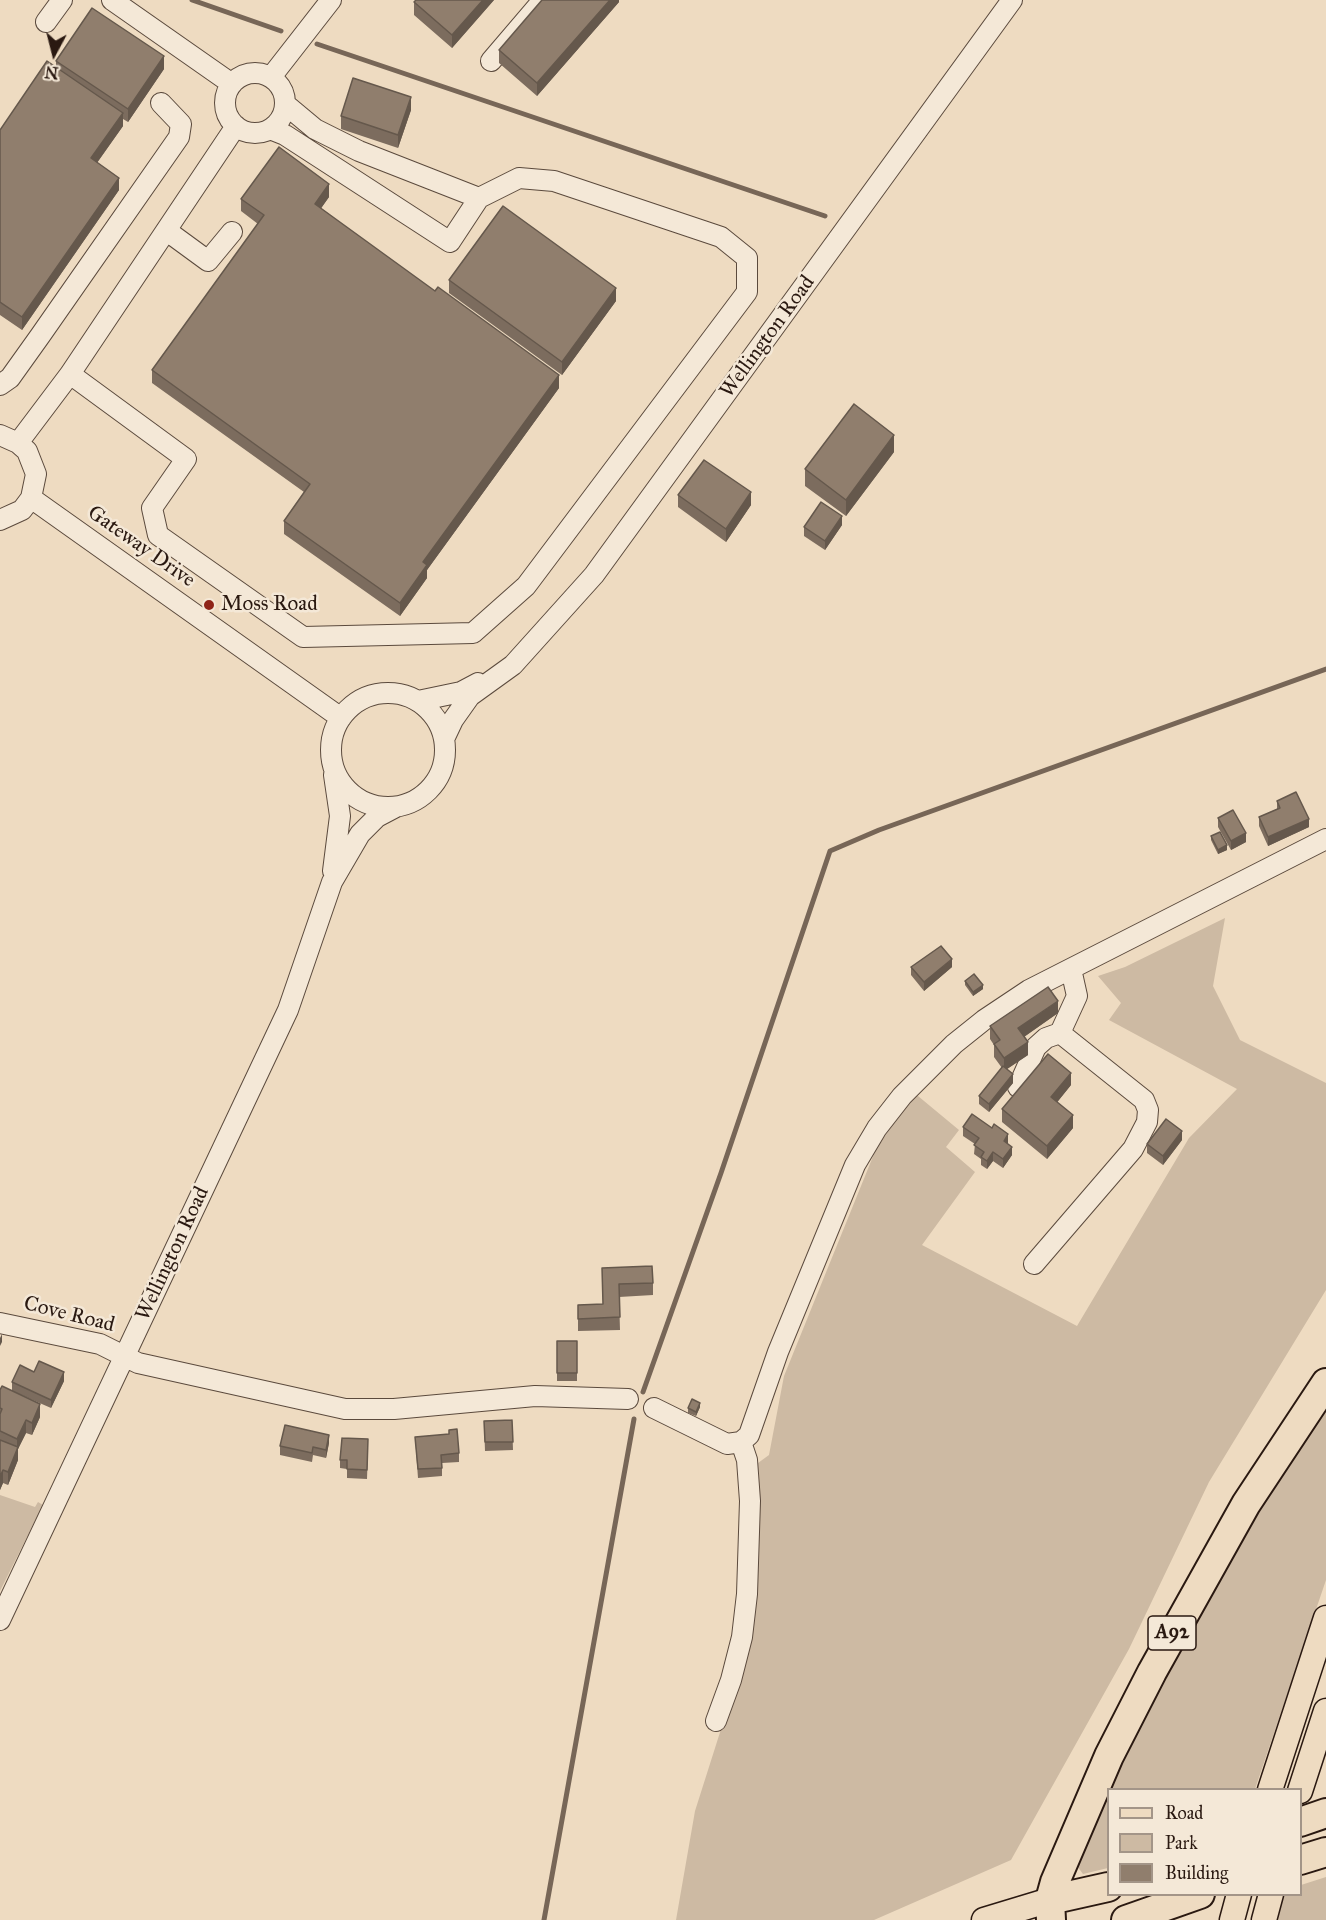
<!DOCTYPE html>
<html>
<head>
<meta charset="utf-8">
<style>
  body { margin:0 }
  #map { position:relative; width:1326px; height:1920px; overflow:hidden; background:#eedbc1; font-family:"IM FELL Great Primer",serif }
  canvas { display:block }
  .legend { position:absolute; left:1107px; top:1788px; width:195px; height:108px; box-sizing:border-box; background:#f4e8d7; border:2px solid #a39588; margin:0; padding:8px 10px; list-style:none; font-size:18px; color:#2a1911 }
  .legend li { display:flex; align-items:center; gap:12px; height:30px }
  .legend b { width:30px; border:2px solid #a39588 }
  .north { position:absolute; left:24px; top:24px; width:60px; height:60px; -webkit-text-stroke:4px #f4e8d7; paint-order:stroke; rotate:187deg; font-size:16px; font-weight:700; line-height:24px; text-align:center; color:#2a1911 }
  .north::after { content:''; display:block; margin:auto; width:21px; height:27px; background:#2a1911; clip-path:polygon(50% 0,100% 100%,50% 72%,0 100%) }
</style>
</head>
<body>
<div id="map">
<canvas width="1326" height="1920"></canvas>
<ul class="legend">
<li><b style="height:8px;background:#eedbc1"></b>Road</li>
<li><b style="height:16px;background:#cdbaa3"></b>Park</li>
<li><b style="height:16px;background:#907e6d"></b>Building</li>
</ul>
<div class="north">N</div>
</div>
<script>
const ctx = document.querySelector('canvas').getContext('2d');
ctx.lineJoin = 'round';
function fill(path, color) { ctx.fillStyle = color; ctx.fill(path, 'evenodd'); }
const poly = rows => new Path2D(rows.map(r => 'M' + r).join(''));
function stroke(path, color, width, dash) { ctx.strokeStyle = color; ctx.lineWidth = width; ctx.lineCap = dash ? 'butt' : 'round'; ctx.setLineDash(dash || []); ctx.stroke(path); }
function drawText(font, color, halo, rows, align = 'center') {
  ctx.font = font + ' "IM FELL Great Primer",serif'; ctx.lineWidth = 5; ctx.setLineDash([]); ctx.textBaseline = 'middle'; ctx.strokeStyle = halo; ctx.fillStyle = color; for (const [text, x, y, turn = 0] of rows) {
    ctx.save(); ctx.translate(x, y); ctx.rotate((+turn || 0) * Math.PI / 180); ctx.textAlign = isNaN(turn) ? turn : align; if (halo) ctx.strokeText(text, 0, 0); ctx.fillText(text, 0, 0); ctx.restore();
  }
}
fill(poly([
  [1225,918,1213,986,1240,1040,1326,1083,1326,1290,1209,1482,1129,1649,1011,1860,874,1920,676,1920,695,1811,722,1726,758,1463,769,1455,784,1376,876,1149,913,1095,918,1096,959,1130,946,1147,975,1172,922,1245,1077,1326,1189,1138,1237,1089,1109,1020,1121,1003,1098,976,1125,967],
  [1326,1410,1326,1580,1255,1789,1108,1790,1108,1868,1083,1874,1077,1866,1081,1851,1118,1768,1169,1666,1179,1654,1262,1507],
  [0,1495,35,1507,38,1502,43,1505,0,1591],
  [1326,1877,1326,1920,1277,1920,1284,1895,1300,1894,1301,1885]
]), '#cdbaa3');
stroke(poly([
  [192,0,281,31],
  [317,44,825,216],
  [643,1392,721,1173,830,851,879,830,1326,669],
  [544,1920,634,1419]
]), '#776657', 5);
const minor = poly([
  [112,0,232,84],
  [46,22,62,0],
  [491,61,543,0],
  '225 103a30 30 0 1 1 60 0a30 30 0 1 1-60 0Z',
  [271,77,331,0],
  [285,104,315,129,359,151,479,198],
  [167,231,208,261,232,232],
  [70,374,186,459,152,508,158,535,303,637,473,633,526,586,747,292,747,258,721,237,554,181,519,178,479,198,450,242,285,135,270,129],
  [0,385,10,378,40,336,179,137,181,124,161,103],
  [0,435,18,443,27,451,36,474,31,498,22,510,0,520],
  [18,443,70,374,236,126],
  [31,498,341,718],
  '331 750a57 57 0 1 1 114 0a57 57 0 1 1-114 0Z',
  [418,701,461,692,478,683],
  [444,739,453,720,470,696,513,665,594,575,1012,0],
  [333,871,340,816,334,775],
  [1018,1087,1036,1047,1046,1038,1060,1033],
  [1034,1264,1133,1149,1147,1122,1148,1110,1144,1100,1060,1033,1077,996,1071,969],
  [0,1323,100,1344,138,1363,345,1409,394,1409,535,1396,628,1399],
  [654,1408,727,1444,741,1442,749,1435,778,1352,855,1165,877,1128,902,1096,954,1044,984,1020,1029,990,1326,839],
  [0,1620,288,1010,332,882,360,834,377,817,396,807],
  [716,1721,731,1680,742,1637,747,1594,750,1501,747,1460,741,1442]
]);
const major = poly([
  [1270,1790,1326,1618],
  [1300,1791,1326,1711],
  [984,1920,1050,1900],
  [1232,1920,1239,1894],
  [1264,1920,1271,1894]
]);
const highway = poly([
  [1300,1822,1326,1813],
  [1300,1860,1326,1852],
  [1050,1900,1108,1887],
  [1051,1920,1050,1900,1055,1882,1109,1756,1152,1672,1246,1504,1326,1383],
  [1126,1920,1200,1894]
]);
stroke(minor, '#5b4a3d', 22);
stroke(major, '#2a1911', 27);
stroke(highway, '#2a1911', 32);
stroke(minor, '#f4e8d7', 20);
stroke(major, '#eedbc1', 24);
stroke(highway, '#eedbc1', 28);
fill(poly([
  [494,0,452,48,414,15,414,2],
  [619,0,619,2,537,96,499,63,499,50],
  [56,61,164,69,128,122,123,119,123,126,97,163,119,190,22,330,0,315,0,130,56,67],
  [411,110,398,148,341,129,341,116],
  [329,197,321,208,559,388,427,570,427,578,400,616,284,534,284,521,304,492,152,383,152,370,258,224,241,211,241,199],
  [449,280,616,301,562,375,449,293],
  [894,452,846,516,805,486,805,469],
  [678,495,751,505,726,542,678,507],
  [842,525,825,550,804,536,804,527],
  [1277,801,1309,827,1268,846,1259,826,1259,817,1277,809],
  [1218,818,1246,842,1231,850,1218,827],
  [1211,836,1227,850,1218,854,1211,840],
  [911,967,952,967,924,991,911,975],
  [965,981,983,989,973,996,965,985],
  [1058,1013,1024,1037,1028,1055,1007,1069,1013,1083,989,1112,979,1104,979,1096,1002,1068,994,1057,994,1045,990,1039,990,1026],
  [1071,1085,1057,1102,1073,1128,1047,1159,1002,1122,1002,1109],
  [963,1127,1008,1143,1007,1144,1012,1155,1003,1168,993,1161,987,1169,981,1165,981,1159,974,1154,975,1144,963,1136],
  [1182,1140,1163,1165,1147,1153,1147,1144],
  [602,1268,653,1283,653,1295,619,1297,620,1330,578,1331,578,1305,603,1304],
  [557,1341,577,1341,577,1381,557,1381],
  [34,1372,64,1381,51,1408,19,1394,40,1417,32,1435,26,1433,18,1449,18,1460,8,1485,3,1483,0,1490,0,1390,12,1391,12,1382],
  [700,1407,696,1416,688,1413,688,1408],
  [512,1420,513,1450,485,1451,484,1421],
  [415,1437,459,1453,459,1462,442,1463,442,1476,418,1478],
  [329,1443,326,1458,313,1455,312,1462,280,1455,280,1446],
  [368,1448,367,1479,347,1478,347,1469,340,1468,340,1460]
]), '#7c6c5e');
fill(poly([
  [483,0,494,0,452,48,452,35],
  [610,0,619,0,619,2,537,96,537,83],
  [164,56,164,69,128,122,128,109],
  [411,97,411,110,398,148,398,135],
  [123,113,123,126,91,171,91,158],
  [119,178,119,190,22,330,22,317],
  [329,184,329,197,315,217,315,204],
  [616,288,616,301,562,375,562,362],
  [559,375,559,388,427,570,427,578,400,616,400,603,423,562],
  [894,435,894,452,846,516,846,500],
  [751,492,751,505,726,542,726,529],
  [842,516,842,525,825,550,825,541],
  [1309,819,1309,827,1268,846,1268,837],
  [1246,833,1246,842,1231,850,1231,841],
  [1227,845,1227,850,1218,854,1218,850],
  [952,959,952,967,924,991,924,982],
  [983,985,983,989,973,996,973,992],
  [1058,1001,1058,1013,1018,1041,1018,1028],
  [1028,1042,1028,1055,1004,1071,1004,1058],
  [1071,1073,1071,1085,1051,1110,1051,1097],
  [1013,1074,1013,1083,989,1112,989,1104],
  [1073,1115,1073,1128,1047,1159,1047,1146],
  [1182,1131,1182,1140,1163,1165,1163,1156],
  [1008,1134,1008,1143,1004,1149,1004,1141],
  [1012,1147,1012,1155,1003,1168,1003,1159],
  [993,1152,993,1161,987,1169,987,1161],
  [2,1334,2,1342,0,1346,0,1338],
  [64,1372,64,1381,51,1408,51,1400],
  [700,1403,700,1407,696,1416,696,1412],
  [40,1404,40,1417,32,1435,32,1423],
  [26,1420,26,1433,18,1449,18,1460,8,1485,8,1472,17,1450,17,1439],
  [329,1435,329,1443,326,1458,326,1450],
  [3,1470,3,1483,0,1490,0,1477]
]), '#65584c');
const building = poly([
  [416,0,483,0,452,35,414,2,416,0],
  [542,0,610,0,537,83,499,50,542,0],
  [92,8,164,56,128,109,56,61,92,8],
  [47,61,123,113,91,158,119,178,22,317,0,302,0,130,47,61],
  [353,78,411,97,398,135,341,116,353,78],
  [279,147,329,184,315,204,435,291,438,287,559,375,423,562,427,565,400,603,284,521,310,484,152,370,264,215,241,199,279,147],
  [503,206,616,288,562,362,449,280,503,206],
  [854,404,894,435,846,500,805,469,854,404],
  [704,460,751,492,726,529,678,495,704,460],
  [821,502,842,516,825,541,804,527,821,502],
  [1296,792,1309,819,1268,837,1259,817,1280,808,1277,801,1296,792],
  [1233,810,1246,833,1231,841,1218,818,1233,810],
  [1220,832,1227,845,1218,850,1211,836,1220,832],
  [941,946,952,959,924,982,911,967,941,946],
  [974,974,983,985,973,992,965,981,974,974],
  [1048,987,1058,1001,1018,1028,1028,1042,1004,1058,994,1044,1000,1040,990,1026,1048,987],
  [1048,1054,1071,1073,1051,1097,1073,1115,1047,1146,1002,1109,1048,1054],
  [1003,1066,1013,1074,989,1104,979,1096,1003,1066],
  [972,1114,992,1128,994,1124,1008,1134,1004,1141,1012,1147,1003,1159,993,1152,987,1161,981,1157,984,1152,974,1145,979,1138,963,1127,972,1114],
  [1166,1119,1182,1131,1163,1156,1147,1144,1166,1119],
  [652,1266,653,1283,619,1284,620,1317,578,1319,578,1305,603,1304,602,1268,652,1266],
  [557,1341,577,1341,577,1373,557,1373,557,1341],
  [39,1361,64,1372,51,1400,12,1382,20,1365,34,1372,39,1361],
  [2,1386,40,1404,32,1423,26,1420,17,1439,0,1431,0,1414,2,1409,0,1408,0,1390,2,1386],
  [692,1399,700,1403,696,1412,688,1408,692,1399],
  [512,1420,513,1442,485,1442,484,1421,512,1420],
  [285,1425,329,1435,326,1450,313,1447,312,1453,280,1446,285,1425],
  [457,1429,459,1453,441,1455,442,1468,418,1469,415,1437,449,1434,449,1430,457,1429],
  [342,1438,368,1439,367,1470,347,1469,347,1460,340,1460,342,1438],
  [0,1440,18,1447,8,1472,3,1470,0,1477,0,1440]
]);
fill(building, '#907e6d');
stroke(building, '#65584c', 1.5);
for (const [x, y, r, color] of [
  [209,605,6,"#8f2418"]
]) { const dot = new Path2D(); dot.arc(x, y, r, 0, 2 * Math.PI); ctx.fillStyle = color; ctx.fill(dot); stroke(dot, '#f4e8d7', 2); }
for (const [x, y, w] of [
  [1172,1633,48]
]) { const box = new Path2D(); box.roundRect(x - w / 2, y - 17, w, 34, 4.5); ctx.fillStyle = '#f4e8d7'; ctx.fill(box); stroke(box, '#2a1911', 1.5); }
drawText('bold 20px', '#2a1911', null, [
  ["A92",1172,1633]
]);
drawText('21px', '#2a1911', '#f4e8d7', [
  ["Wellington Road",768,337,-54],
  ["Gateway Drive",141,547,35],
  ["Wellington Road",173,1254,-65],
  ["Cove Road",69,1315,14]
]);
drawText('21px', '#2a1911', '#f4e8d7', [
  ["Moss Road",221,605]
], 'left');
</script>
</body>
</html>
